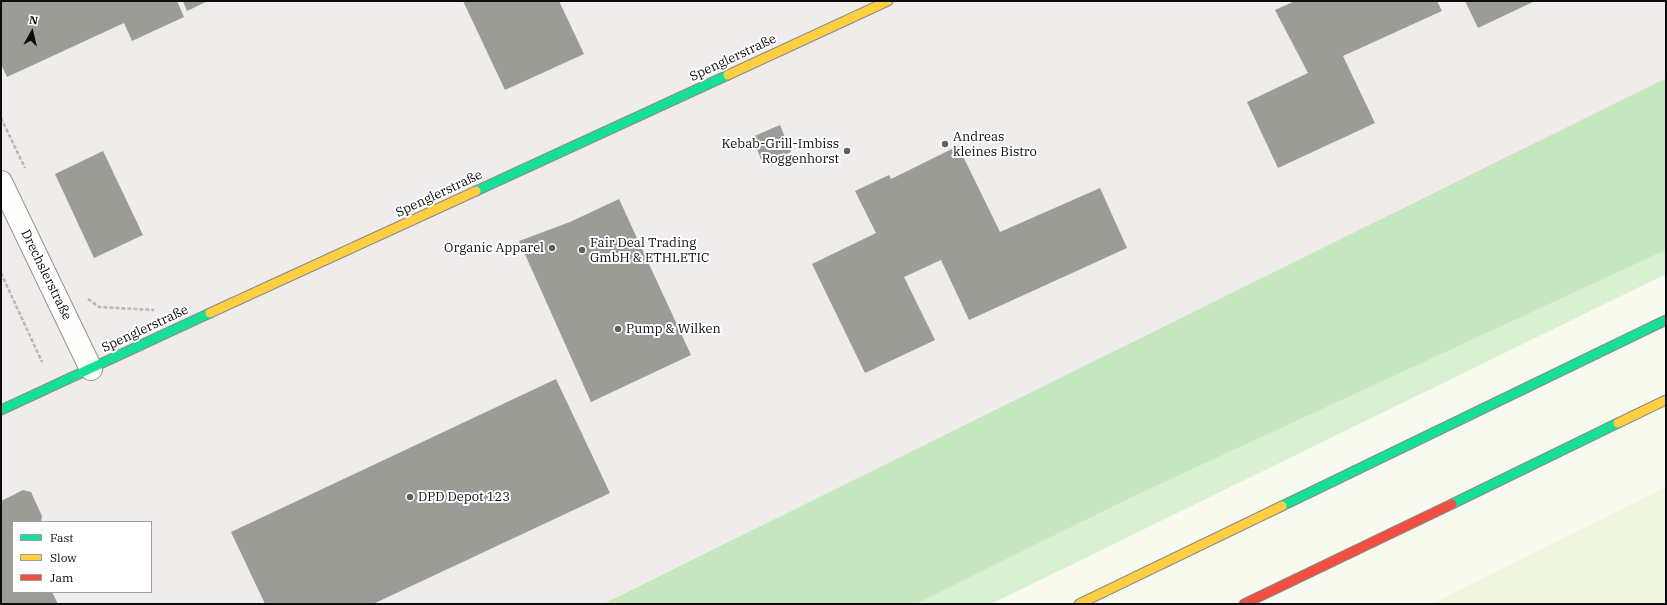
<!DOCTYPE html>
<html>
<head>
<meta charset="utf-8">
<style>
  body { margin:0 }
  #map { position:relative; width:1667px; height:605px; overflow:hidden; background:#f8faf0; font-family:"IBM Plex Serif",serif }
  canvas { display:block }
  .frame { position:absolute; inset:0; border:2px solid #0c0c0c; pointer-events:none }
  .legend { position:absolute; left:12px; top:521px; width:140px; height:72px; box-sizing:border-box; background:#fff; border:1px solid #9e9e9e; margin:0; padding:5px 7px; list-style:none; font-size:12px; color:#0c0c0c }
  .legend li { display:flex; align-items:center; gap:8px; height:20px }
  .legend b { width:20px; border:1px solid #9e9e9e }
  .north { position:absolute; left:12px; top:12px; width:40px; height:40px; -webkit-text-stroke:3px #fff; paint-order:stroke; rotate:8deg; font-size:11px; font-weight:700; line-height:16px; text-align:center; color:#0c0c0c }
  .north::after { content:''; display:block; margin:auto; width:14px; height:18px; background:#0c0c0c; clip-path:polygon(50% 0,100% 100%,50% 72%,0 100%) }
</style>
</head>
<body>
<div id="map">
<canvas width="1667" height="605"></canvas>
<div class="frame"></div>
<ul class="legend">
<li><b style="height:5px;background:#16e098"></b>Fast</li>
<li><b style="height:5px;background:#ffcf43"></b>Slow</li>
<li><b style="height:5px;background:#f24e42"></b>Jam</li>
</ul>
<div class="north">N</div>
</div>
<script>
const ctx = document.querySelector('canvas').getContext('2d');
ctx.lineJoin = 'round';
function fill(path, color) { ctx.fillStyle = color; ctx.fill(path, 'evenodd'); }
const poly = rows => new Path2D(rows.map(r => 'M' + r).join(''));
function stroke(path, color, width, dash) { ctx.strokeStyle = color; ctx.lineWidth = width; ctx.lineCap = dash ? 'butt' : 'round'; ctx.setLineDash(dash || []); ctx.stroke(path); }
function drawText(font, color, halo, rows, align = 'center') {
  ctx.font = font + ' "IBM Plex Serif",serif'; ctx.lineWidth = 4; ctx.setLineDash([]); ctx.textBaseline = 'middle'; ctx.strokeStyle = halo; ctx.fillStyle = color; for (const [text, x, y, turn = 0] of rows) {
    ctx.save(); ctx.translate(x, y); ctx.rotate((+turn || 0) * Math.PI / 180); ctx.textAlign = isNaN(turn) ? turn : align; if (halo) ctx.strokeText(text, 0, 0); ctx.fillText(text, 0, 0); ctx.restore();
  }
}
fill(poly([
  [1,1,1666,1,1666,78,603,604,1,604],
  [13,522,151,522,151,592,13,592]
]), '#f1ecec');
fill(poly([
  [1666,487,1666,604,1431,604]
]), '#f0f6dd');
fill(poly([
  [1666,250,1666,274,991,604,916,604,1128,499]
]), '#d9f0d1');
fill(poly([
  [1666,78,1666,250,1128,499,916,604,603,604]
]), '#c6e7bf');
fill(poly([
  [1,1,177,1,184,17,132,41,124,23,7,77,1,64],
  [183,1,208,1,187,11],
  [463,1,559,1,584,54,505,90],
  [1295,1,1437,1,1442,11,1343,56,1375,123,1278,168,1247,102,1308,73,1275,10],
  [1465,1,1535,1,1478,28],
  [780,125,791,152,763,164,752,137],
  [958,146,1000,232,1100,188,1127,248,969,320,941,260,904,277,935,340,865,373,812,264,876,233,855,191,889,175,891,179],
  [103,151,143,235,94,258,55,174],
  [619,199,691,355,591,402,519,241,570,222],
  [556,379,610,493,373,604,265,604,231,532],
  [23,490,31,492,42,516,41,522,13,522,13,592,52,592,58,604,1,604,1,501]
]), '#9c9c96');
const street = poly([
  [1,182,91,369]
]);
const fast = poly([
  [476,191,728,75],
  [1,410,210,313],
  [1452,504,1618,423],
  [1282,506,1666,320]
]);
const slow = poly([
  [728,75,888,1],
  [210,313,476,191],
  [1618,423,1666,400],
  [1079,604,1282,506]
]);
const jam = poly([
  [1244,604,1452,504]
]);
stroke(street, '#92938f', 24);
stroke(fast, '#898a85', 11);
stroke(slow, '#898a85', 11);
stroke(jam, '#898a85', 11);
stroke(poly([
  [1,118,25,168],
  [1,273,42,362],
  [88,299,99,307,154,310]
]), '#b7b7b5', 2.5, [4, 2]);
stroke(street, '#fefefd', 22);
stroke(fast, '#16e098', 9);
stroke(slow, '#ffcf43', 9);
stroke(jam, '#f24e42', 9);
for (const [x, y, r, color] of [
  [945,144,4,"#5f5f5c"],
  [847,151,4,"#5f5f5c"],
  [552,248,4,"#5f5f5c"],
  [582,250,4,"#5f5f5c"],
  [618,329,4,"#5f5f5c"],
  [410,497,4,"#5f5f5c"]
]) { const dot = new Path2D(); dot.arc(x, y, r, 0, 2 * Math.PI); ctx.fillStyle = color; ctx.fill(dot); stroke(dot, '#fff', 1.5); }
drawText('13px', '#0c0c0c', '#fff', [
  ["Spenglerstraße",733,58,-25],
  ["Spenglerstraße",439,194,-25],
  ["Drechslerstraße",46,275,64],
  ["Spenglerstraße",145,329,-25]
]);
drawText('13px', '#0c0c0c', '#fff', [
  ["Andreas",953,137],
  ["kleines Bistro",953,152],
  ["Kebab-Grill-Imbiss",839,144,"right"],
  ["Roggenhorst",839,159,"right"],
  ["Fair Deal Trading",590,243],
  ["GmbH & ETHLETIC",590,258],
  ["Organic Apparel",544,248,"right"],
  ["Pump & Wilken",626,329],
  ["DPD Depot 123",418,497]
], 'left');
</script>
</body>
</html>
